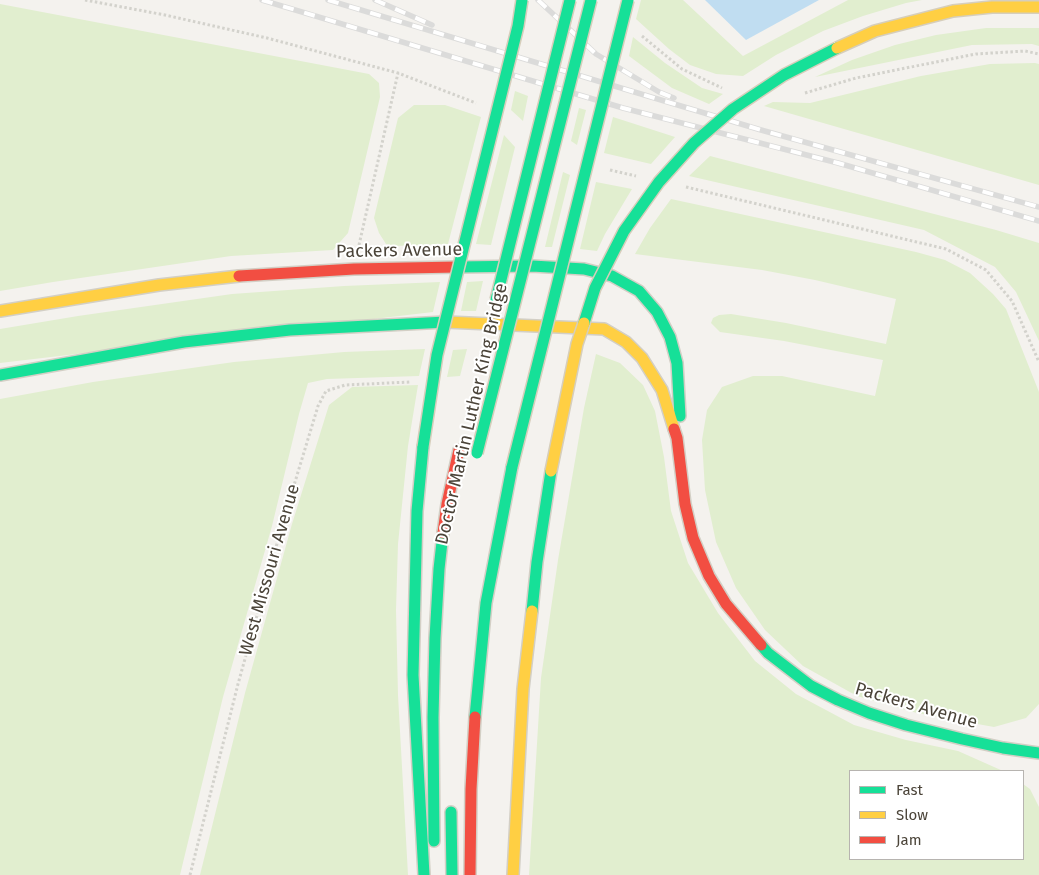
<!DOCTYPE html>
<html>
<head>
<meta charset="utf-8">
<style>
  body { margin:0 }
  #map { position:relative; width:1039px; height:875px; overflow:hidden; background:#f4f2ee; font-family:"Fira Sans",sans-serif }
  canvas { display:block }
  .legend { position:absolute; left:849px; top:770px; width:175px; height:90px; box-sizing:border-box; background:#fff; border:1px solid #b7b4b0; margin:0; padding:6px 9px; list-style:none; font-size:15px; color:#4b4439 }
  .legend li { display:flex; align-items:center; gap:10px; height:25px }
  .legend b { width:25px; border:1px solid #b7b4b0 }
</style>
</head>
<body>
<div id="map">
<canvas width="1039" height="875"></canvas>
<ul class="legend">
<li><b style="height:6px;background:#16e098"></b>Fast</li>
<li><b style="height:6px;background:#ffcf43"></b>Slow</li>
<li><b style="height:6px;background:#f24e42"></b>Jam</li>
</ul>
</div>
<script>
const ctx = document.querySelector('canvas').getContext('2d');
ctx.lineJoin = 'round';
function fill(path, color) { ctx.fillStyle = color; ctx.fill(path, 'evenodd'); }
const poly = rows => new Path2D(rows.map(r => 'M' + r).join(''));
function stroke(path, color, width, dash) { ctx.strokeStyle = color; ctx.lineWidth = width; ctx.lineCap = dash ? 'butt' : 'round'; ctx.setLineDash(dash || []); ctx.stroke(path); }
function drawText(font, color, halo, rows, align = 'center') {
  ctx.font = font + ' "Fira Sans",sans-serif'; ctx.lineWidth = 4; ctx.setLineDash([]); ctx.textBaseline = 'middle'; ctx.strokeStyle = halo; ctx.fillStyle = color; for (const [text, x, y, turn = 0] of rows) {
    ctx.save(); ctx.translate(x, y); ctx.rotate((+turn || 0) * Math.PI / 180); ctx.textAlign = isNaN(turn) ? turn : align; if (halo) ctx.strokeText(text, 0, 0); ctx.fillText(text, 0, 0); ctx.restore();
  }
}
fill(poly([
  [641,0,683,0,743,56,848,0,922,0,906,3,863,16,823,31,776,55,743,76,716,74,690,65,669,49,636,19],
  [0,4,369,74,379,83,380,97,348,233,333,250,231,256,53,282,0,291],
  [986,28,1039,28,1039,46,1032,44,972,45,815,77,852,60,895,45,936,35],
  [633,37,665,63,702,88,723,94,709,104,672,88,629,56],
  [1035,63,1039,64,1039,185,764,106,773,102,810,103,921,76,990,64],
  [515,91,528,96,523,121,511,110],
  [414,105,445,105,481,117,448,244,394,246,386,244,379,233,374,218,398,118],
  [579,108,586,110,577,145,571,141],
  [613,117,675,137,651,164,604,153],
  [504,135,515,147,491,245,476,244],
  [710,156,996,230,1039,243,1039,341,1016,292,995,267,924,230,689,176],
  [563,172,570,175,552,247,545,247],
  [596,182,632,189,605,234,597,251,580,249],
  [671,199,916,252,945,260,970,273,993,294,1006,309,1039,392,1039,704,1026,718,994,727,917,713,857,696,803,666,765,630,736,588,716,542,705,490,702,440,707,410,722,387,753,376,782,376,875,396,883,360,784,341,720,332,711,323,713,318,719,315,731,314,786,323,886,344,896,299,815,280,762,270,635,254,650,228],
  [483,281,476,311,461,311,467,282],
  [440,282,433,312,0,363,0,329,78,316,232,294,344,286],
  [425,349,419,376,327,379,308,383,299,414,272,526,223,697,180,875,0,875,0,399,93,382,234,362,344,352],
  [467,349,460,376,447,377,453,350],
  [596,354,620,363,643,385,655,411,664,457,671,511,688,563,718,613,755,661,796,694,854,725,906,740,958,751,1003,771,850,771,850,859,1023,859,1023,784,1030,789,1039,807,1039,875,529,875,541,678,558,560,584,408],
  [418,385,408,446,398,544,396,610,398,695,408,875,200,875,245,693,292,524,329,405,352,387]
]), '#e1eecf');
fill(poly([
  [705,0,819,0,746,40]
]), '#c0ddf1');
const fast = poly([
  [457,267,532,266,584,269,612,276,639,291,657,312,670,337,677,363,680,416],
  [0,375,184,342,290,330,446,322],
  [423,447,417,511,413,675,424,875],
  [532,611,537,562,551,471],
  [761,645,768,653,811,686,838,700,869,713,906,725,962,739,1003,748,1039,753],
  [475,717,486,603,512,467],
  [451,812,452,875],
  [434,841,433,717,435,638,439,569,443,533]
]);
const slow = poly([
  [0,311,159,285,239,276],
  [446,322,604,329,626,342,642,358,662,390,674,429],
  [513,875,523,689,532,611]
]);
const jam = poly([
  [239,276,354,269,457,267],
  [674,429,677,438,685,504,693,538,709,576,726,604,761,645],
  [443,533,447,504,459,450],
  [470,875,471,789,475,717]
]);
stroke(fast, '#d3cfc5', 14);
stroke(slow, '#d3cfc5', 14);
stroke(jam, '#d3cfc5', 14);
stroke(poly([
  [85,0,165,15,267,38,398,73,476,103],
  [642,36,682,69,722,88],
  [805,93,856,78,976,54,1025,51,1039,54],
  [610,170,636,176],
  [686,187,946,249,986,270,1012,301,1039,362],
  [359,245,398,73],
  [190,875,238,684,285,515,318,406,326,391,345,385,410,382]
]), '#d3d2cc', 3, [2.5, 2.5]);
stroke(fast, '#16e098', 11);
stroke(slow, '#ffcf43', 11);
stroke(jam, '#f24e42', 11);
const rail = poly([
  [262,0,623,108,838,163,1039,221],
  [328,0,761,130,1039,207],
  [375,0,432,25],
  [538,0,596,54,659,92,674,98]
]);
stroke(rail, '#dbdbda', 5.5);
stroke(rail, '#fff', 4, [11]);
const fastBridge = poly([
  [496,300,570,0],
  [584,323,595,288,624,231,659,182,694,143,733,109,784,75,837,48],
  [423,447,437,355,518,26,522,0],
  [477,453,591,0],
  [512,467,628,0]
]);
const slowBridge = poly([
  [837,48,875,31,953,11,992,7,1039,7],
  [551,471,577,344,584,323]
]);
stroke(fastBridge, '#d6cebb', 14, []);
stroke(slowBridge, '#d6cebb', 14, []);
stroke(fastBridge, '#16e098', 11);
stroke(slowBridge, '#ffcf43', 11);
drawText('18px', '#4b4439', '#fff', [
  ["Packers Avenue",399,251,-1],
  ["Doctor Martin Luther King Bridge",472,414,-77],
  ["West Missouri Avenue",270,570,-74],
  ["Packers Avenue",916,706,16]
]);
</script>
</body>
</html>
